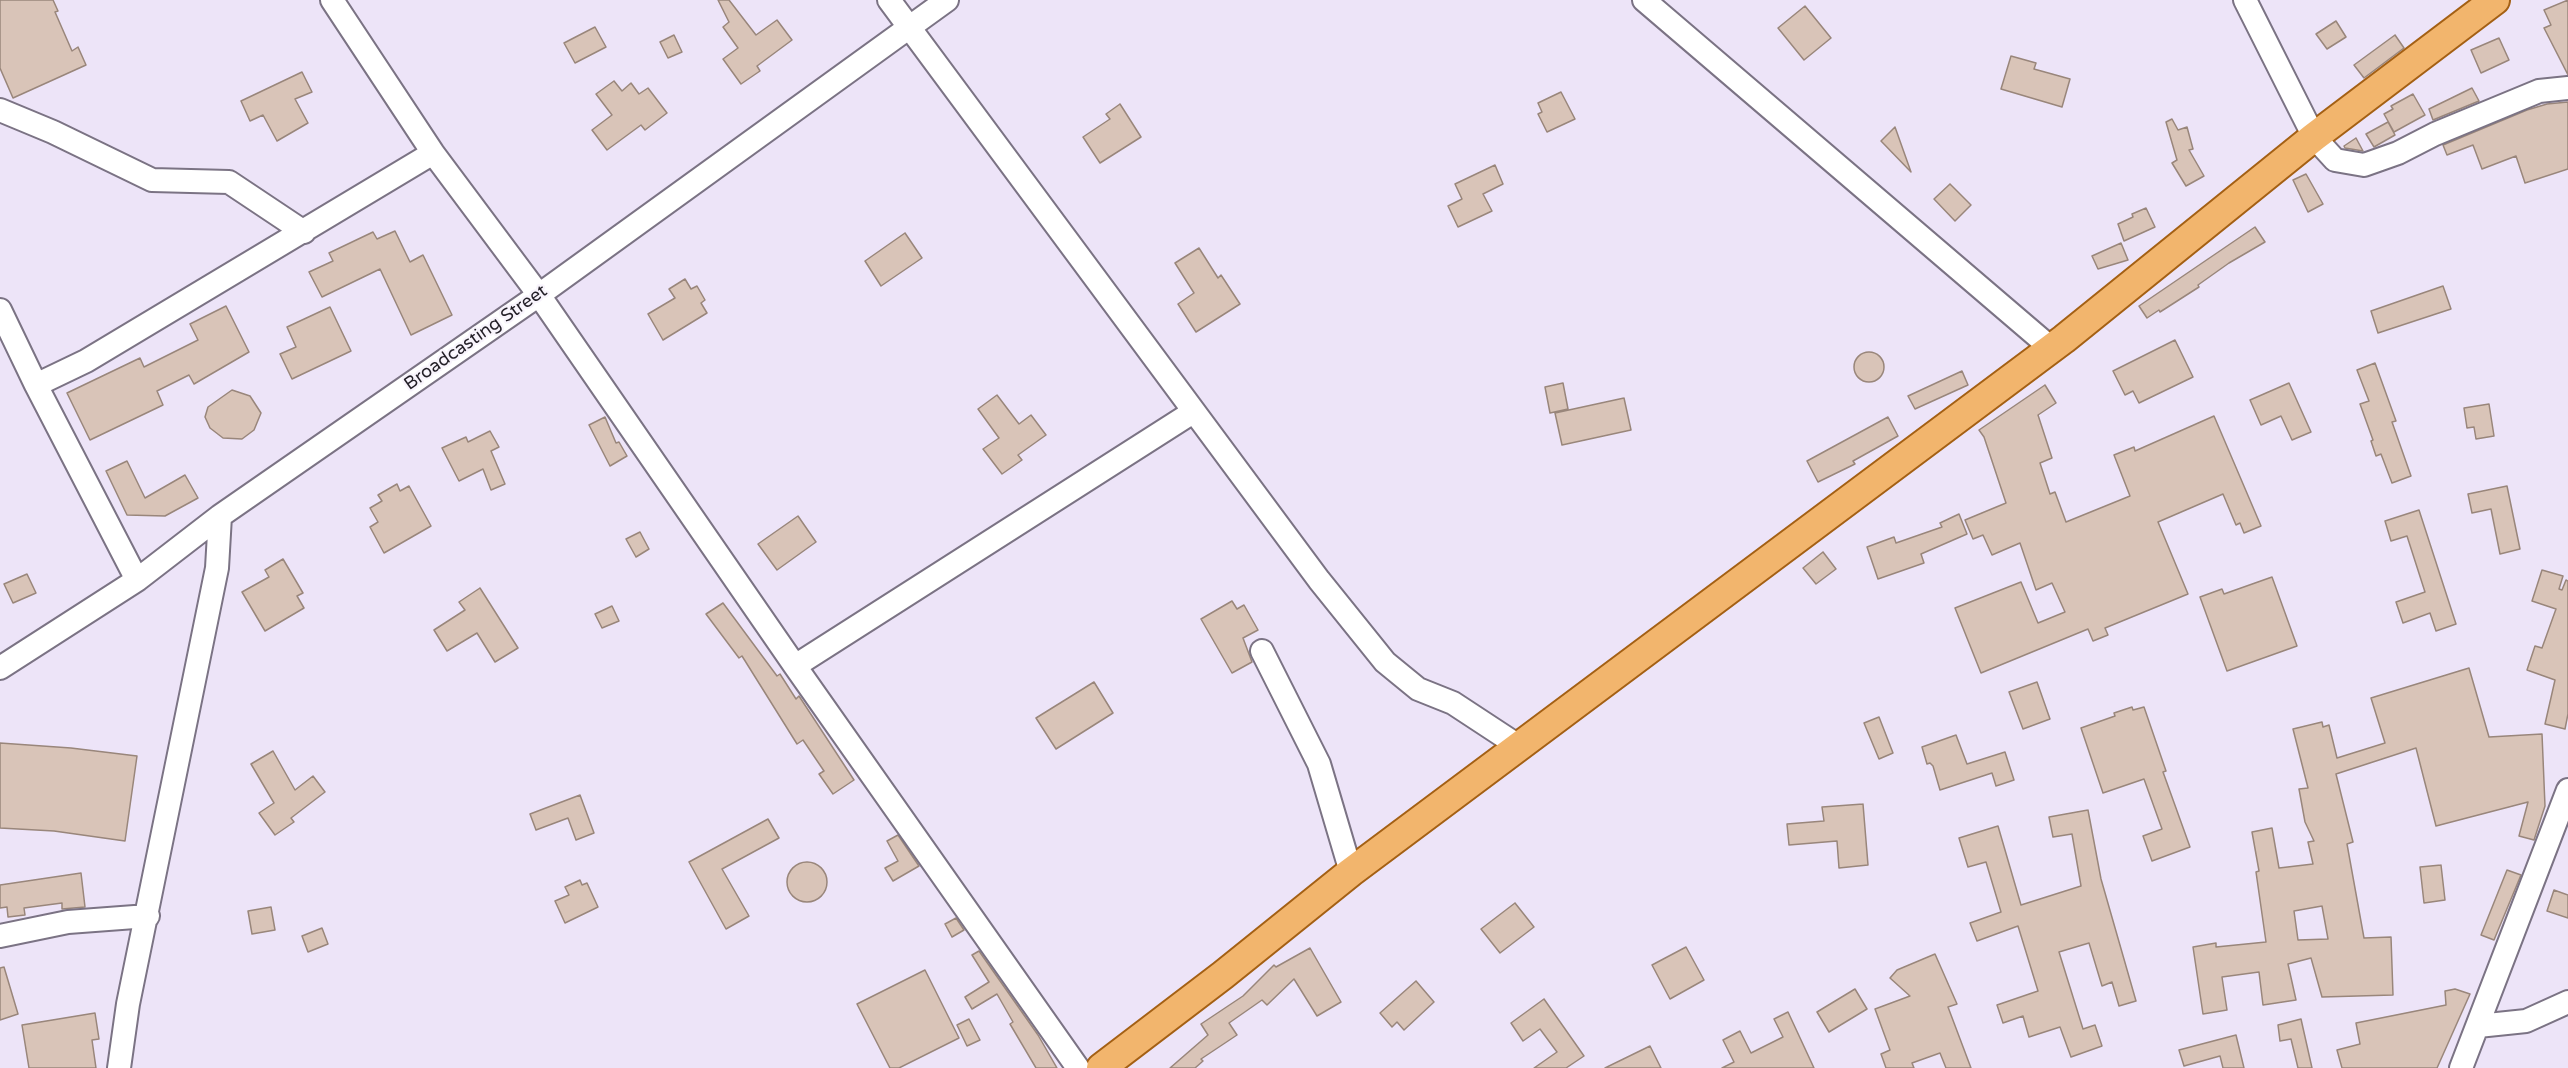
<!DOCTYPE html>
<html>
<head>
<meta charset="utf-8">
<style>
  body { margin:0 }
  canvas { display:block; background:#ede4f8 }
</style>
</head>
<body>
<canvas width="2568" height="1068"></canvas>
<script>
const ctx = document.querySelector('canvas').getContext('2d');
ctx.lineJoin = 'round';
function fill(path, color) { ctx.fillStyle = color; ctx.fill(path, 'evenodd'); }
const poly = rows => new Path2D(rows.map(r => 'M' + r).join(''));
function stroke(path, color, width, dash) { ctx.strokeStyle = color; ctx.lineWidth = width; ctx.lineCap = dash ? 'butt' : 'round'; ctx.setLineDash(dash || []); ctx.stroke(path); }
function drawText(font, color, halo, rows, align = 'center') {
  ctx.font = font + ' "Varela Round",sans-serif'; ctx.lineWidth = 4.5; ctx.setLineDash([]); ctx.textBaseline = 'middle'; ctx.strokeStyle = halo; ctx.fillStyle = color; for (const [text, x, y, turn = 0] of rows) {
    ctx.save(); ctx.translate(x, y); ctx.rotate((+turn || 0) * Math.PI / 180); ctx.textAlign = isNaN(turn) ? turn : align; if (halo) ctx.strokeText(text, 0, 0); ctx.fillText(text, 0, 0); ctx.restore();
  }
}
const building = poly([
  [0,0,53,0,58,11,55,12,72,51,78,47,86,65,13,98,0,68,0,0],
  [718,0,729,0,756,35,777,20,792,40,757,66,760,71,741,84,723,59,738,48,723,27,729,22,718,0],
  [2568,0,2568,75,2544,28,2551,25,2544,10,2568,0],
  [1805,6,1831,38,1804,60,1778,28,1805,6],
  [2336,21,2346,37,2327,49,2316,34,2336,21],
  [595,27,606,47,575,63,564,43,595,27],
  [674,35,682,52,668,58,660,42,674,35],
  [2395,35,2404,48,2364,78,2354,65,2395,35],
  [2499,38,2509,60,2481,73,2471,50,2499,38],
  [2011,56,2036,63,2034,69,2070,79,2062,107,2001,89,2011,56],
  [302,72,312,92,295,99,308,123,277,141,263,115,250,121,241,101,302,72],
  [614,81,622,91,631,83,639,94,648,88,667,113,645,130,641,125,607,150,592,130,612,115,596,94,614,81],
  [2472,88,2479,101,2433,120,2429,109,2472,88],
  [1561,92,1575,119,1547,132,1538,114,1542,112,1538,103,1561,92],
  [2413,94,2425,115,2394,132,2384,114,2393,109,2391,106,2413,94],
  [2568,102,2568,169,2525,183,2516,156,2482,169,2473,145,2447,155,2443,145,2527,110,2547,104,2568,102],
  [1120,104,1141,137,1100,163,1083,137,1110,119,1106,114,1120,104],
  [2172,119,2178,130,2187,127,2193,149,2189,150,2204,176,2186,186,2172,163,2177,160,2166,122,2172,119],
  [2388,122,2395,135,2374,147,2366,134,2388,122],
  [1895,127,1911,172,1881,141,1895,127],
  [2356,138,2363,151,2345,148,2344,146,2356,138],
  [1495,165,1503,184,1483,194,1492,211,1458,227,1448,206,1462,199,1455,184,1495,165],
  [2306,174,2323,204,2308,212,2293,180,2306,174],
  [1950,184,1971,205,1955,221,1934,199,1950,184],
  [2146,208,2155,227,2124,241,2118,224,2133,217,2132,214,2146,208],
  [2255,227,2265,242,2229,263,2198,285,2199,287,2160,312,2159,310,2147,318,2139,306,2255,227],
  [395,231,410,262,423,255,452,315,411,335,380,269,322,297,309,272,333,261,329,253,373,232,377,239,395,231],
  [905,233,922,258,881,286,865,261,905,233],
  [2121,243,2128,260,2098,269,2092,256,2121,243],
  [1199,248,1218,278,1221,275,1240,304,1196,332,1178,304,1194,293,1175,263,1199,248],
  [685,279,691,289,697,286,705,300,701,303,707,313,663,340,648,314,675,298,669,289,685,279],
  [2443,286,2451,309,2378,333,2371,311,2443,286],
  [226,306,249,352,194,384,189,375,157,391,163,405,90,440,67,393,140,358,144,367,198,340,190,324,226,306],
  [330,307,351,351,292,379,280,354,296,347,287,327,330,307],
  [2175,340,2193,377,2139,403,2133,391,2125,395,2113,371,2175,340],
  '1854 367a15 15 0 1 1 30 0a15 15 0 1 1-30 0Z',
  [2375,363,2396,421,2392,422,2411,476,2392,483,2381,454,2376,456,2371,441,2373,440,2360,404,2369,401,2357,370,2375,363],
  [1962,371,1968,385,1915,409,1908,396,1962,371],
  [1563,383,1568,409,1550,413,1545,387,1563,383],
  [2289,383,2311,432,2292,440,2281,416,2261,425,2250,400,2289,383],
  [2045,385,2056,403,2038,415,2052,458,2040,463,2050,494,2055,492,2066,522,2130,496,2114,455,2134,447,2135,451,2214,416,2261,526,2244,533,2240,523,2236,525,2223,494,2158,522,2188,594,2105,628,2108,635,2093,641,2088,629,1981,673,1955,608,2021,582,2038,623,2065,612,2052,583,2036,590,2020,543,1992,555,1983,535,1973,539,1965,520,2006,503,1984,437,1979,430,2045,385],
  [232,390,250,396,261,413,254,430,242,439,223,438,210,428,205,417,208,407,232,390],
  [997,395,1019,424,1031,415,1046,435,1018,455,1022,460,1002,474,983,449,999,438,978,409,997,395],
  [1624,398,1631,430,1562,445,1555,413,1624,398],
  [2489,404,2494,436,2476,439,2474,427,2467,428,2464,408,2489,404],
  [605,417,616,443,619,442,627,456,610,466,589,425,605,417],
  [1888,417,1898,436,1853,461,1855,464,1818,482,1807,461,1888,417],
  [490,431,499,447,491,451,505,484,491,490,483,469,459,481,442,448,466,437,468,442,490,431],
  [127,461,145,498,185,475,198,498,165,516,127,515,106,471,127,461],
  [397,484,400,491,409,486,431,526,384,553,370,527,378,522,370,508,382,501,378,495,397,484],
  [2507,486,2520,549,2500,554,2491,509,2472,513,2468,494,2507,486],
  [2419,510,2456,624,2436,631,2430,613,2403,623,2396,602,2425,592,2407,536,2391,541,2385,521,2419,510],
  [1959,514,1967,534,1921,554,1924,563,1878,579,1867,547,1894,537,1896,543,1942,527,1940,523,1959,514],
  [798,516,816,542,777,570,758,544,798,516],
  [640,532,649,549,636,557,626,539,640,532],
  [1823,552,1836,569,1816,584,1803,568,1823,552],
  [283,559,303,593,297,596,304,608,265,631,242,592,269,577,265,570,283,559],
  [2542,570,2563,576,2559,589,2562,590,2566,580,2568,581,2568,714,2565,729,2545,724,2555,680,2527,670,2535,646,2542,648,2556,609,2532,601,2542,570],
  [27,574,36,593,13,603,4,584,27,574],
  [2272,577,2297,646,2227,671,2200,597,2222,589,2224,594,2272,577],
  [480,588,518,648,495,662,477,633,447,651,434,630,465,610,459,602,480,588],
  [1232,601,1237,609,1244,605,1258,630,1243,638,1252,662,1232,673,1201,619,1232,601],
  [723,603,777,676,780,674,796,699,799,696,854,780,833,794,819,774,824,771,803,740,797,744,742,656,739,658,706,614,723,603],
  [612,606,619,621,602,628,595,614,612,606],
  [2469,668,2489,737,2542,734,2545,806,2534,840,2519,836,2528,802,2436,826,2416,748,2336,774,2353,842,2347,844,2364,938,2391,937,2393,995,2322,997,2311,958,2288,964,2296,1000,2263,1005,2259,972,2222,977,2227,1010,2203,1014,2193,947,2216,943,2216,947,2266,942,2256,872,2259,871,2252,832,2272,828,2279,868,2313,864,2308,842,2314,841,2305,822,2299,789,2308,788,2293,729,2322,722,2323,727,2329,725,2337,758,2385,743,2371,698,2469,668],
  [2322,906,2328,939,2298,940,2294,911,2322,906],
  [1094,682,1113,713,1056,749,1036,718,1094,682],
  [2037,682,2050,719,2023,729,2009,692,2037,682],
  [2132,707,2133,710,2144,707,2166,771,2163,772,2190,847,2152,861,2143,836,2162,829,2144,779,2103,793,2081,728,2115,716,2114,713,2132,707],
  [1879,717,1893,753,1879,759,1864,723,1879,717],
  [1956,735,1967,764,2005,752,2014,780,1996,786,1992,773,1940,790,1933,766,1930,763,1927,764,1922,747,1956,735],
  [0,743,71,748,137,756,125,841,54,831,0,828,0,743],
  [273,751,295,790,313,776,325,792,291,818,294,822,275,835,259,813,274,803,251,764,273,751],
  [580,795,594,833,576,840,568,818,536,830,530,814,580,795],
  [1863,804,1868,865,1839,868,1837,841,1789,845,1787,824,1824,821,1822,807,1863,804],
  [2088,810,2101,879,2136,1001,2119,1006,2112,982,2102,986,2089,943,2059,952,2083,1029,2095,1025,2102,1046,2071,1057,2060,1027,2029,1037,2023,1016,2003,1023,1997,1005,2038,991,2018,926,1977,941,1970,923,2001,912,1986,862,1968,867,1959,838,1998,826,2021,905,2081,886,2072,834,2053,837,2049,817,2088,810],
  [768,819,779,838,722,869,749,916,726,929,689,862,768,819],
  [898,835,919,866,893,881,885,868,898,861,887,841,898,835],
  '787 882a20 20 0 1 1 40 0a20 20 0 1 1-40 0Z',
  [2441,865,2445,900,2424,903,2420,867,2441,865],
  [2507,870,2521,875,2494,940,2481,935,2507,870],
  [81,873,85,907,62,909,62,903,24,908,25,915,8,917,7,907,0,908,0,885,81,873],
  [580,880,582,885,587,883,598,907,565,923,555,901,569,895,565,887,580,880],
  [2554,890,2568,895,2568,918,2547,911,2554,890],
  [1515,903,1534,927,1500,953,1481,929,1515,903],
  [271,907,275,930,252,934,248,911,271,907],
  [956,918,964,930,952,937,945,924,956,918],
  [322,928,328,944,308,952,302,936,322,928],
  [1686,947,1704,980,1670,999,1652,965,1686,947],
  [1310,948,1341,1002,1317,1016,1294,979,1267,1005,1262,1000,1229,1023,1237,1035,1201,1059,1203,1061,1195,1068,1170,1068,1208,1035,1201,1024,1243,996,1274,965,1276,967,1310,948],
  [979,951,1038,1035,1057,1068,1036,1068,1010,1024,1013,1022,997,994,972,1009,965,997,989,982,972,955,979,951],
  [1935,954,1957,1004,1948,1007,1971,1068,1946,1068,1940,1053,1912,1063,1914,1068,1886,1068,1881,1054,1890,1050,1875,1009,1910,996,1890,978,1897,970,1935,954],
  [4,967,18,1014,0,1020,0,968,4,967],
  [925,970,959,1038,899,1068,890,1068,857,1004,925,970],
  [1416,981,1434,1002,1404,1030,1397,1022,1392,1027,1380,1013,1416,981],
  [1855,989,1867,1009,1829,1032,1817,1012,1855,989],
  [2455,989,2470,994,2437,1068,2342,1068,2337,1050,2360,1044,2356,1023,2446,1005,2445,991,2455,989],
  [1544,999,1584,1056,1566,1068,1534,1068,1557,1052,1540,1029,1523,1041,1511,1023,1544,999],
  [1788,1012,1814,1068,1722,1068,1734,1062,1723,1040,1740,1031,1751,1053,1783,1037,1774,1019,1788,1012],
  [95,1013,99,1039,92,1040,96,1068,29,1068,22,1025,95,1013],
  [969,1019,980,1040,967,1046,957,1025,969,1019],
  [2301,1019,2312,1068,2298,1068,2291,1039,2280,1041,2278,1025,2301,1019],
  [2236,1035,2244,1068,2223,1068,2220,1056,2184,1066,2179,1050,2236,1035],
  [1650,1046,1661,1068,1605,1068,1650,1046]
]);
fill(building, '#d9c4b8');
stroke(building, '#99867b', 1.5);
const minor = poly([
  [332,0,433,153,539,295,795,666,1078,1068],
  [889,0,1319,580,1385,662,1418,689,1453,703,1520,747],
  [1644,0,2051,348],
  [2245,0,2314,137,2335,160,2364,165,2398,153,2435,134,2539,91,2568,88],
  [0,110,53,132,152,180,229,182,304,232],
  [0,310,36,385,137,580],
  [36,385,86,361,433,153],
  [1262,651,1319,764,1351,872],
  [795,666,1193,412],
  [0,668,137,580,220,516,539,295,947,0],
  [0,936,68,922,148,916],
  [2478,1026,2526,1021,2568,1002],
  [119,1068,128,1004,217,568,220,516],
  [2461,1068,2568,790]
]);
const major = poly([
  [1101,1068,1223,975,1351,872,2064,339,2314,137,2495,0]
]);
stroke(minor, '#7b7384', 26);
stroke(major, '#a46014', 32);
stroke(minor, '#fff', 22);
stroke(major, '#f2b56d', 28);
drawText('18px', '#221e26', '#f8f4fc', [
  ["Broadcasting Street",476,338,-35]
]);
</script>
</body>
</html>
